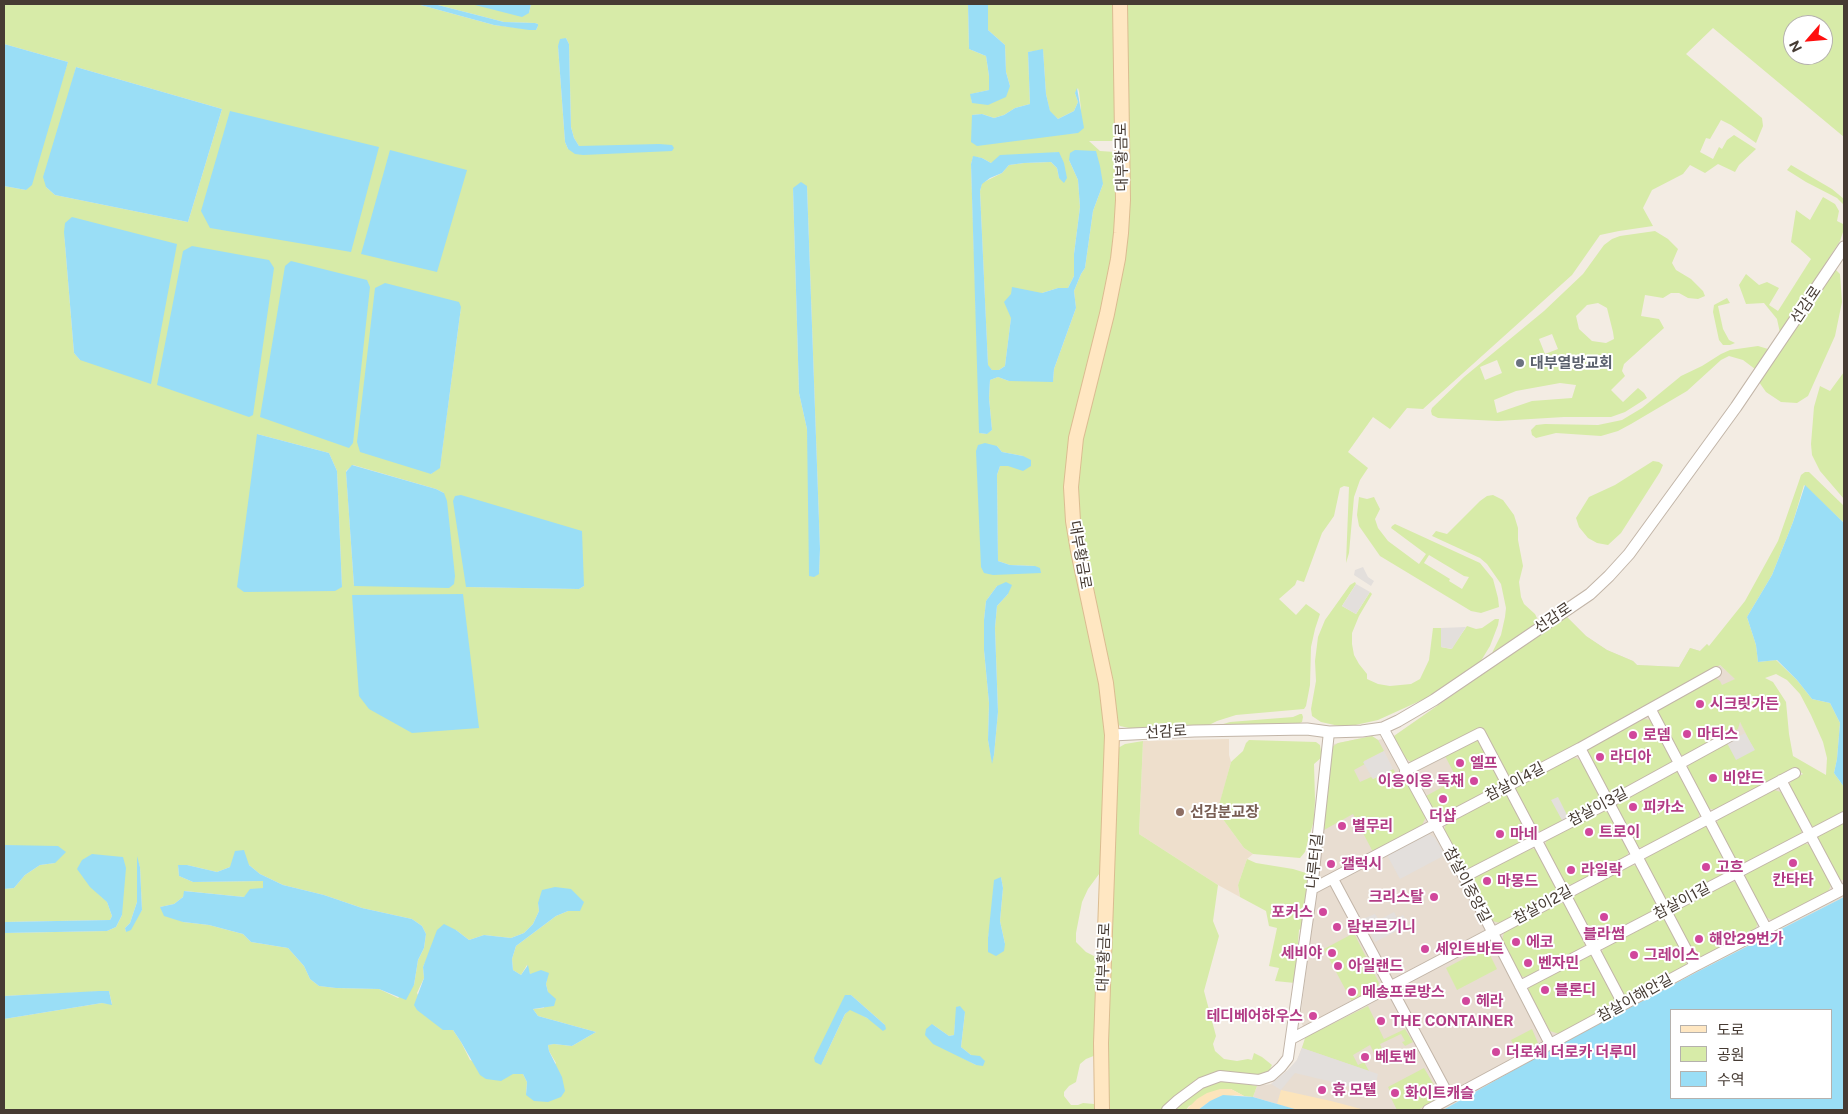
<!DOCTYPE html>
<html>
<head>
<meta charset="utf-8">
<style>
  body { margin:0 }
  #map { position:relative; width:1848px; height:1114px; overflow:hidden; background:#f3ece3; font-family:"Public Sans","Noto Sans KR",sans-serif }
  canvas { display:block }
  .frame { position:absolute; inset:0; border:5px solid #463b33; pointer-events:none }
  .legend { position:absolute; left:1670px; top:1009px; width:162px; height:90px; box-sizing:border-box; background:#fff; border:1px solid #b5b1ad; margin:0; padding:6px 9px; list-style:none; font-size:15px; color:#463b33 }
  .legend li { display:flex; align-items:center; gap:10px; height:25px }
  .legend b { width:25px; border:1px solid #b5b1ad }
  .north { position:absolute; left:1783px; top:15px; width:50px; height:50px; box-sizing:border-box; background:#fff; border:1px solid #b5b1ad; border-radius:50%; rotate:243deg; font-size:14px; font-weight:700; line-height:20px; text-align:center; color:#463b33 }
  .north::after { content:''; display:block; margin:auto; width:18px; height:22px; background:#ff0f0f; clip-path:polygon(50% 0,100% 100%,50% 72%,0 100%) }
</style>
</head>
<body>
<div id="map">
<canvas width="1848" height="1114"></canvas>
<div class="frame"></div>
<ul class="legend">
<li><b style="height:6px;background:#ffe7c2"></b>도로</li>
<li><b style="height:14px;background:#d7eba8"></b>공원</li>
<li><b style="height:14px;background:#9adef6"></b>수역</li>
</ul>
<div class="north">N</div>
</div>
<script>
const ctx = document.querySelector('canvas').getContext('2d');
ctx.lineJoin = 'round';
function fill(path, color) { ctx.fillStyle = color; ctx.fill(path, 'evenodd'); }
const poly = rows => new Path2D(rows.map(r => 'M' + r).join(''));
function stroke(path, color, width, dash) { ctx.strokeStyle = color; ctx.lineWidth = width; ctx.lineCap = dash ? 'butt' : 'round'; ctx.setLineDash(dash || []); ctx.stroke(path); }
function drawText(font, color, halo, rows, align = 'center') {
  ctx.font = font + ' "Public Sans","Noto Sans KR",sans-serif'; ctx.lineWidth = 4; ctx.setLineDash([]); ctx.textBaseline = 'middle'; ctx.strokeStyle = halo; ctx.fillStyle = color; for (const [text, x, y, turn = 0] of rows) {
    ctx.save(); ctx.translate(x, y); ctx.rotate((+turn || 0) * Math.PI / 180); ctx.textAlign = isNaN(turn) ? turn : align; if (halo) ctx.strokeText(text, 0, 0); ctx.fillText(text, 0, 0); ctx.restore();
  }
}
fill(poly([
  [1566,616,1586,636,1607,650,1633,661,1637,665,1679,667,1690,648,1700,651,1707,644,1712,658,1736,679,1722,686,1770,780,1794,768,1844,806,1844,897,1697,972,1537,1057,1443,1110,1298,1110,1253,1097,1257,1086,1271,1084,1288,1070,1297,1060,1304,1042,1308,1036,1300,1020,1334,744,1372,736,1378,740,1394,736]
]), '#e8ddd1');
fill(poly([
  [1229,739,1229,755,1231,762,1219,806,1222,818,1244,848,1253,854,1247,859,1238,885,1240,897,1218,885,1139,834,1143,741]
]), '#eedfcc');
fill(poly([
  [4,4,417,4,494,25,536,30,538,26,538,24,535,23,504,22,434,4,471,4,529,13,531,4,968,4,969,49,986,56,989,76,989,90,971,94,972,103,1010,86,1006,72,1005,45,988,30,988,4,1117,4,1118,135,1112,141,1089,141,1100,151,1115,152,1118,161,1118,226,1111,274,1071,439,1091,632,1106,728,1102,870,1088,889,1082,902,1076,933,1076,942,1086,952,1094,956,1097,961,1096,1055,1086,1059,1080,1064,1076,1082,1069,1086,1064,1092,1064,1096,1071,1105,1078,1105,1083,1103,1094,1104,1098,1110,4,1110,4,1019,102,1003,112,1004,109,991,4,996,4,933,107,931,116,927,122,915,90,887,107,902,112,916,110,920,4,922,4,889,14,888,25,875,40,865,55,863,17,846,4,845,4,186,26,190,68,62,4,44],
  [566,38,569,44,571,127,574,138,579,146,589,147,568,149,565,142,558,46],
  [1043,50,1046,94,1050,112,1058,119,1074,111,1078,102,1075,93,1078,88,1079,92,1081,109,1077,133,1062,134,972,115,982,114,994,118,1004,115,1015,108,1030,104,1028,52],
  [76,67,222,109,188,222,55,195,46,187],
  [1059,152,1059,178,1057,168,1051,162,1024,163,1009,165,1002,173,982,183,980,191,988,366,992,370,999,370,1005,366,1011,318,1042,293,1058,288,1068,288,1074,276,1074,254,1080,207,1078,180,1069,160,1103,184,1093,211,1085,268,1081,274,1074,291,1076,308,1054,369,1053,381,1009,381,998,377,990,380,989,398,992,430,986,434,980,433,971,164,973,157,982,158,991,163],
  [807,186,820,549,819,574,807,429,799,393,793,188],
  [64,232,80,360,74,353],
  [461,307,440,467,431,474],
  [257,434,329,453,337,471,342,587],
  [997,446,1002,452,1023,456,1008,466,1000,466,997,475,998,561,1010,565,1035,566,981,567],
  [353,465,436,489,444,493,354,586,346,471],
  [584,586,579,589,466,587],
  [997,586,1008,594,997,606,995,628,998,712,994,755,992,762,988,740,989,703,984,650,984,620,986,601],
  [137,859,140,867,142,910,126,932,125,928,130,923,137,902],
  [178,865,187,865,217,872,230,867,249,865,260,874,283,885,324,895,362,908,412,919,422,926,426,934,424,948,418,960,414,985,398,998,379,989,336,988,319,986,310,979,304,966,288,948,251,942,243,934,209,925,183,922,160,907,174,904,183,897,185,891,244,897,263,888,263,881,193,882,179,876],
  [1001,877,1003,888,1000,921,1005,944,988,937],
  [538,903,568,911,556,916,516,946,512,959,513,970,521,975,527,965,530,974,548,973,546,984,548,992,544,1008,533,1009,538,1016,596,1032,572,1046,554,1044,548,1045,549,1051,556,1063,526,1094,527,1082,523,1074,513,1073,470,1060,461,1042,453,1030,443,1029,430,1019,417,993,424,978,423,967,429,954,456,930,469,940,484,935,511,938,524,933,533,924,539,911],
  [851,995,885,1025,867,1018,850,1009,845,1014,821,1065],
  [965,1012,961,1047,971,1055,976,1065,959,1056,932,1024,949,1036,954,1035,955,1023],
  [1125,4,1844,4,1844,137,1713,28,1686,54,1762,118,1763,126,1756,143,1731,125,1721,120,1710,139,1706,138,1700,152,1713,159,1719,147,1722,149,1727,140,1734,135,1756,149,1739,165,1735,172,1718,164,1705,173,1690,165,1683,174,1652,190,1643,208,1653,226,1619,231,1600,235,1572,275,1423,409,1407,408,1390,429,1373,417,1348,452,1368,468,1360,480,1354,497,1349,553,1346,563,1349,487,1344,486,1340,488,1334,516,1322,533,1304,582,1297,580,1295,585,1279,599,1296,615,1306,604,1320,614,1315,629,1311,647,1310,685,1306,706,1304,709,1236,715,1217,721,1207,726,1149,730,1129,728,1120,726,1115,721,1075,500,1078,441,1120,271],
  [1793,25,1823,25,1823,55,1793,55],
  [1791,165,1832,189,1844,199,1844,205,1837,198,1806,182,1787,170],
  [1823,197,1835,204,1839,211,1837,221,1843,224,1844,229,1840,241,1780,333,1777,319,1764,303,1746,304,1739,285,1746,274,1759,285,1767,282,1779,288,1769,305,1778,311,1811,259,1800,249,1791,242,1796,210,1810,220],
  [1655,231,1668,239,1678,249,1672,263,1676,270,1691,279,1703,291,1705,296,1698,299,1688,298,1679,293,1671,293,1663,298,1645,295,1641,316,1659,319,1664,328,1624,364,1622,371,1625,376,1611,390,1623,402,1638,388,1644,393,1647,398,1625,412,1611,417,1564,417,1498,421,1438,418,1432,415,1431,411,1432,408,1464,377,1544,311,1583,274,1604,245,1612,239,1620,236],
  [1598,303,1607,308,1613,332,1614,339,1606,343,1592,341,1579,329,1576,316,1587,305],
  [1552,334,1558,349,1545,354,1539,339],
  [1497,360,1502,373,1485,380,1480,367],
  [1560,383,1576,385,1572,398,1532,401,1497,413,1494,400,1516,391],
  [1835,269,1840,274,1842,302,1835,336,1808,396,1797,403,1781,402,1766,392,1759,382],
  [1727,298,1730,303,1718,306,1723,329,1729,340,1735,343,1730,345,1723,345,1719,340,1713,312,1714,305],
  [1758,346,1768,349,1768,352,1755,369,1743,360,1729,356,1721,360,1687,391,1631,424,1618,431,1601,436,1556,433,1536,438,1532,435,1531,430,1536,425,1545,424,1598,425,1622,420,1642,408,1681,376,1702,366,1721,354,1730,350],
  [1844,372,1844,499,1820,471,1812,455,1811,444,1814,407,1820,386,1830,391],
  [1653,461,1659,462,1663,465,1660,472,1621,533,1608,545,1597,543,1588,538,1579,527,1576,518,1589,497,1615,485],
  [1805,472,1809,472,1844,506,1844,523,1804,485,1793,522,1772,575,1747,617,1756,645,1758,662,1776,660,1797,680,1812,699,1830,703,1840,723,1837,759,1834,773,1844,787,1844,812,1816,828,1810,825,1789,787,1791,781,1803,774,1795,768,1715,810,1707,808,1687,771,1689,763,1727,743,1754,750,1740,722,1738,729,1685,756,1678,754,1657,714,1660,708,1714,677,1720,681,1722,685,1735,679,1720,665,1608,728,1515,777,1508,776,1483,728,1411,762,1404,757,1394,736,1566,616,1586,636,1607,650,1633,661,1637,665,1679,667,1690,648,1700,651,1707,644,1709,646,1745,601,1778,541,1798,484,1801,475],
  [1776,674,1787,680,1800,694,1811,715,1823,742,1827,758,1826,775,1793,756,1789,734,1786,702,1773,682,1765,678],
  [1493,495,1503,500,1514,515,1518,528,1518,540,1523,566,1519,582,1521,597,1524,604,1535,614,1538,620,1537,623,1492,653,1501,635,1505,617,1506,608,1501,584,1487,564,1480,558,1432,536,1436,531,1447,534,1480,501,1487,496],
  [1359,497,1367,499,1374,497,1380,509,1375,519,1378,528,1388,541,1419,564,1426,554,1391,528,1392,526,1395,524,1480,563,1493,579,1498,598,1499,607,1481,613,1471,611,1380,556,1359,526,1357,515],
  [1429,555,1464,576,1469,577,1462,589,1449,581,1450,579,1424,563],
  [1355,582,1356,584,1342,606,1356,614,1370,592,1372,594,1359,616,1352,633,1352,644,1354,655,1359,664,1367,674,1367,679,1378,684,1390,686,1411,684,1420,679,1429,660,1433,628,1441,628,1441,647,1451,649,1467,626,1476,629,1482,628,1495,619,1499,619,1498,625,1490,646,1479,664,1433,695,1378,720,1351,726,1339,726,1321,722,1312,716,1311,709,1316,681,1315,661,1318,637,1325,620,1350,585],
  [1300,714,1302,714,1303,717,1302,722,1298,724,1220,725,1230,722,1293,717],
  [1644,719,1652,720,1673,759,1670,766,1615,796,1608,793,1587,754,1589,748],
  [1372,736,1378,740,1384,751,1364,761,1365,764,1354,770,1360,782,1371,777,1373,779,1393,769,1397,775,1410,787,1426,817,1422,825,1373,852,1353,814,1324,830,1332,747,1338,743],
  [1472,739,1480,742,1501,779,1497,787,1443,816,1434,813,1426,796,1457,779,1444,754],
  [1249,740,1316,742,1320,745,1322,757,1314,764,1315,800,1314,820,1305,852,1300,858,1253,854,1244,848,1222,818,1219,805,1231,762,1243,751,1246,743],
  [1143,741,1139,834,1218,885,1213,921,1219,936,1204,991,1216,1036,1213,1044,1215,1051,1224,1059,1237,1061,1248,1059,1252,1060,1254,1053,1262,1057,1272,1065,1268,1073,1263,1077,1220,1074,1163,1110,1110,1110,1109,1106,1106,1013,1118,748,1125,744],
  [1574,757,1581,761,1601,796,1598,803,1544,832,1536,830,1515,791,1517,785],
  [1672,771,1681,773,1700,812,1698,820,1643,848,1636,846,1616,809,1618,802],
  [1774,790,1781,792,1802,829,1800,836,1742,866,1736,864,1716,825,1719,818],
  [1502,794,1509,796,1528,834,1526,840,1471,870,1464,867,1444,831,1446,823],
  [1603,810,1610,814,1629,850,1627,856,1572,885,1565,883,1545,846,1547,838],
  [1844,822,1844,880,1840,880,1817,840,1819,834],
  [1702,826,1709,828,1730,867,1727,874,1672,903,1665,900,1645,862,1646,855],
  [1803,843,1810,845,1831,885,1828,892,1772,920,1766,917,1745,878,1746,872],
  [1530,848,1538,850,1557,888,1555,895,1500,923,1492,921,1473,885,1475,876],
  [1247,859,1256,863,1293,869,1306,873,1311,878,1305,925,1299,930,1295,983,1275,981,1279,968,1269,966,1277,928,1269,926,1266,911,1240,897,1238,885],
  [1631,865,1636,866,1658,904,1655,911,1600,940,1593,938,1573,901,1575,892],
  [1731,881,1738,883,1758,922,1755,930,1701,957,1693,955,1673,917,1675,910],
  [1558,902,1566,904,1586,942,1583,949,1528,978,1521,976,1502,940,1504,933],
  [1659,918,1668,921,1687,958,1686,966,1628,997,1621,993,1601,955,1604,947],
  [1354,933,1379,983,1377,988,1352,1002,1324,949],
  [1486,947,1497,969,1457,990,1446,968],
  [1587,955,1595,957,1615,997,1613,1004,1559,1034,1550,1031,1528,990,1531,983],
  [1368,1006,1384,1039,1405,1029,1413,1042,1405,1046,1402,1042,1405,1041,1401,1034,1380,1044,1382,1049,1374,1053,1370,1045,1353,1055,1358,1065,1364,1062,1369,1071,1302,1048,1305,1038,1308,1036],
  [1532,1029,1538,1043,1518,1053,1511,1040],
  [1424,1068,1437,1090,1434,1100,1418,1110,1397,1110,1390,1096,1392,1095,1388,1087],
  [1229,1081,1257,1086,1253,1097,1244,1096,1231,1089,1189,1106,1186,1110,1173,1110,1204,1086,1216,1082]
]), '#d7eba8');
fill(poly([
  [1220,1089,1231,1089,1244,1096,1235,1095,1210,1101,1198,1110,1186,1110,1197,1099,1207,1093],
  [1281,1090,1331,1101,1365,1110,1298,1110,1277,1104]
]), '#fce4bb');
fill(poly([
  [1363,567,1368,577,1374,581,1371,586,1354,575,1355,570],
  [1356,584,1370,592,1356,614,1342,606],
  [1466,627,1452,649,1441,647,1441,628],
  [1745,733,1755,750,1736,760,1727,743],
  [1384,751,1393,769,1373,779,1363,762],
  [1558,797,1569,819,1563,822,1551,800],
  [1429,834,1435,838,1445,855,1400,879,1387,855],
  [1394,912,1397,918,1403,915,1408,925,1375,942,1363,919,1375,914,1379,920],
  [1302,1048,1378,1074,1374,1092,1295,1073,1281,1090,1271,1084,1288,1070,1297,1060]
]), '#e3dfdc');
fill(poly([
  [417,4,434,4,504,22,535,23,538,24,538,26,536,30,529,30,494,25],
  [471,4,531,4,529,13,522,17],
  [968,4,988,4,988,30,1005,45,1006,72,1010,86,1006,97,988,105,972,103,970,94,989,90,989,76,986,56,969,49],
  [566,38,569,44,571,127,574,138,579,146,659,144,672,145,674,148,672,151,583,155,575,154,568,149,565,142,558,46,560,39],
  [4,44,68,62,32,185,26,190,4,186],
  [1043,49,1046,94,1050,111,1058,119,1074,111,1078,102,1075,93,1077,88,1084,128,1078,133,977,146,971,142,972,115,982,114,994,118,1004,115,1015,108,1030,104,1028,52],
  [76,67,222,109,188,222,55,195,46,187,43,177],
  [230,111,379,147,351,252,210,228,201,211],
  [390,150,467,170,437,272,361,254],
  [1075,150,1096,151,1100,166,1103,184,1093,211,1085,268,1081,274,1074,291,1076,308,1054,369,1053,382,1009,381,998,377,990,380,989,398,992,430,987,434,979,433,971,164,973,156,982,158,991,163,1000,155,1059,152,1064,163,1067,178,1064,183,1059,178,1057,168,1051,162,1024,163,1009,165,1002,173,990,178,982,184,980,191,988,365,992,370,999,370,1005,366,1011,318,1004,302,1011,294,1012,287,1042,293,1058,288,1068,288,1074,276,1074,254,1080,207,1078,180,1069,160,1070,153],
  [801,182,807,186,820,549,819,574,814,577,809,576,807,429,799,393,793,188],
  [72,217,177,244,151,384,80,360,74,353,64,232,65,223],
  [192,246,269,260,274,268,253,415,249,417,157,385,183,251],
  [291,261,367,280,370,287,353,443,349,448,260,417,285,266],
  [385,283,459,302,461,307,440,468,431,474,360,452,357,442,375,288],
  [257,434,329,453,337,471,342,587,335,591,244,592,237,587],
  [985,443,997,446,1002,452,1023,456,1031,460,1031,466,1023,471,1008,466,1000,466,997,475,998,561,1010,565,1035,566,1040,568,1041,573,993,575,984,573,981,567,976,451,978,445],
  [352,465,436,489,444,493,447,501,455,576,454,584,449,588,354,586,346,472],
  [1805,485,1844,523,1844,787,1834,773,1837,759,1840,723,1830,703,1812,699,1797,680,1777,660,1758,662,1756,645,1747,617,1772,575,1793,522],
  [461,495,582,531,584,586,579,589,466,587,453,501,455,496],
  [1006,582,1012,585,1008,594,997,606,995,628,998,712,994,755,992,764,988,740,989,703,984,650,984,620,986,601,997,586],
  [463,594,479,728,412,733,369,709,359,696,352,595],
  [4,845,58,846,66,852,55,863,40,865,25,875,14,888,4,889],
  [244,850,249,865,260,874,283,885,324,895,362,908,412,919,422,926,426,934,424,948,418,960,414,985,406,1000,379,989,336,988,319,986,310,979,304,966,288,948,251,942,243,934,209,925,183,922,164,916,160,907,174,904,183,897,184,891,244,897,250,889,263,888,263,881,193,882,179,876,178,865,187,865,217,872,230,867,235,851],
  [92,854,123,857,126,868,122,915,116,927,107,931,4,933,4,922,110,920,112,916,107,902,90,887,77,869,82,860],
  [137,856,140,867,142,910,131,930,126,932,125,928,130,923,137,902],
  [1001,877,1003,888,1000,921,1005,944,1004,951,996,956,988,952,988,938,994,880],
  [555,887,571,889,584,902,580,911,568,911,556,916,516,946,512,959,513,970,521,975,528,965,530,974,541,970,549,973,546,984,548,992,556,999,554,1006,533,1009,538,1016,596,1032,572,1046,554,1044,548,1045,549,1051,562,1077,565,1091,561,1097,548,1102,534,1101,526,1095,527,1082,523,1074,513,1074,501,1081,486,1079,480,1075,461,1042,453,1030,443,1030,417,1010,414,1005,424,978,423,967,437,930,444,924,456,930,469,940,484,935,511,938,524,933,533,924,539,911,538,903,542,890],
  [1844,897,1844,1110,1443,1110,1537,1057,1697,972],
  [1672,1010,1832,1010,1832,1098,1672,1098],
  [99,991,109,991,112,1005,102,1003,4,1019,4,996],
  [845,995,851,995,885,1025,886,1029,883,1031,867,1018,850,1010,845,1014,821,1065,815,1062,814,1058],
  [960,1006,965,1012,961,1047,971,1055,980,1056,985,1061,983,1066,976,1065,933,1044,925,1035,926,1029,932,1024,949,1036,954,1035,956,1007],
  [1223,1095,1253,1097,1298,1110,1198,1110,1210,1101]
]), '#9adef6');
const minor = poly([
  [1651,710,1766,928],
  [1383,728,1464,877,1550,1044],
  [1580,748,1695,966],
  [1405,771,1480,733,1623,1004],
  [1781,780,1840,891],
  [1464,877,1608,803,1732,735],
  [1333,879,1450,1098],
  [1312,889,1580,748,1716,672],
  [1520,986,1844,817],
  [1291,1039,1795,773],
  [1167,1110,1178,1100,1201,1083,1220,1076,1259,1080,1271,1076,1281,1067,1288,1058,1312,889,1329,732],
  [1428,1110,1695,966,1844,889]
]);
const tertiary = poly([
  [1112,735,1194,731,1307,729,1329,732,1362,731,1383,728,1398,721,1434,700,1590,594,1609,576,1629,554,1736,407,1844,247]
]);
const secondary = poly([
  [1102,1110,1101,1043,1112,735,1106,683,1078,551,1073,521,1071,487,1076,438,1107,314,1118,259,1121,233,1123,200,1120,4]
]);
stroke(minor, '#c2b5a8', 12);
stroke(tertiary, '#c2b5a8', 13);
stroke(secondary, '#dbbc91', 16);
stroke(minor, '#fff', 10);
stroke(tertiary, '#fff', 11);
stroke(secondary, '#ffe7c2', 14);
for (const [x, y, r, color] of [
  [1520,363,5,"#6b7280"],
  [1700,704,5,"#d1479c"],
  [1687,734,5,"#d1479c"],
  [1633,735,5,"#d1479c"],
  [1600,757,5,"#d1479c"],
  [1460,763,5,"#d1479c"],
  [1713,778,5,"#d1479c"],
  [1474,781,5,"#d1479c"],
  [1443,799,5,"#d1479c"],
  [1633,807,5,"#d1479c"],
  [1180,812,5,"#8d6e63"],
  [1342,826,5,"#d1479c"],
  [1589,832,5,"#d1479c"],
  [1500,834,5,"#d1479c"],
  [1793,863,5,"#d1479c"],
  [1331,864,5,"#d1479c"],
  [1706,867,5,"#d1479c"],
  [1571,870,5,"#d1479c"],
  [1487,881,5,"#d1479c"],
  [1434,897,5,"#d1479c"],
  [1323,912,5,"#d1479c"],
  [1604,917,5,"#d1479c"],
  [1337,927,5,"#d1479c"],
  [1699,939,5,"#d1479c"],
  [1516,942,5,"#d1479c"],
  [1425,949,5,"#d1479c"],
  [1332,953,5,"#d1479c"],
  [1634,955,5,"#d1479c"],
  [1528,963,5,"#d1479c"],
  [1338,966,5,"#d1479c"],
  [1545,990,5,"#d1479c"],
  [1352,992,5,"#d1479c"],
  [1466,1001,5,"#d1479c"],
  [1313,1016,5,"#d1479c"],
  [1381,1021,5,"#d1479c"],
  [1496,1052,5,"#d1479c"],
  [1365,1057,5,"#d1479c"],
  [1322,1090,5,"#d1479c"],
  [1395,1093,5,"#d1479c"]
]) { const dot = new Path2D(); dot.arc(x, y, r, 0, 2 * Math.PI); ctx.fillStyle = color; ctx.fill(dot); stroke(dot, '#fff', 2); }
drawText('15px', '#463b33', '#fff', [
  ["대부황금로",1122,157,-91],
  ["선감로",1806,305,-56],
  ["대부황금로",1080,555,80],
  ["선감로",1553,618,-34],
  ["선감로",1166,732,-3],
  ["참살이4길",1515,782,-28],
  ["참살이3길",1598,807,-28],
  ["나루터길",1315,861,-84],
  ["참살이중앙길",1467,885,62],
  ["참살이1길",1682,901,-28],
  ["참살이2길",1543,905,-28],
  ["대부황금로",1104,957,-88],
  ["참살이해안길",1635,998,-29]
]);
drawText('bold 15px', '#5b616d', '#fff', [
  ["대부열방교회",1530,363]
], 'left');
drawText('bold 15px', '#b23c85', '#fff', [
  ["시크릿가든",1710,704],
  ["마티스",1697,734],
  ["로뎀",1643,735],
  ["라디아",1610,757],
  ["엘프",1470,763],
  ["비얀드",1723,778],
  ["이응이응 독채",1464,781,"right"],
  ["피카소",1643,807],
  ["더샵",1443,816,"center"],
  ["별무리",1352,826],
  ["트로이",1599,832],
  ["마네",1510,834],
  ["갤럭시",1341,864],
  ["고흐",1716,867],
  ["라일락",1581,870],
  ["칸타타",1793,880,"center"],
  ["마몽드",1497,881],
  ["크리스탈",1424,897,"right"],
  ["포커스",1313,912,"right"],
  ["람보르기니",1347,927],
  ["블라썸",1604,934,"center"],
  ["해안29번가",1709,939],
  ["에코",1526,942],
  ["세인트바트",1435,949],
  ["세비야",1322,953,"right"],
  ["그레이스",1644,955],
  ["벤자민",1538,963],
  ["아일랜드",1348,966],
  ["블론디",1555,990],
  ["메송프로방스",1362,992],
  ["헤라",1476,1001],
  ["테디베어하우스",1303,1016,"right"],
  ["THE CONTAINER",1391,1021],
  ["더로쉐 더로카 더루미",1506,1052],
  ["베토벤",1375,1057],
  ["휴 모텔",1332,1090],
  ["화이트캐슬",1405,1093]
], 'left');
drawText('bold 15px', '#785e54', '#fff', [
  ["선감분교장",1190,812]
], 'left');
</script>
</body>
</html>
